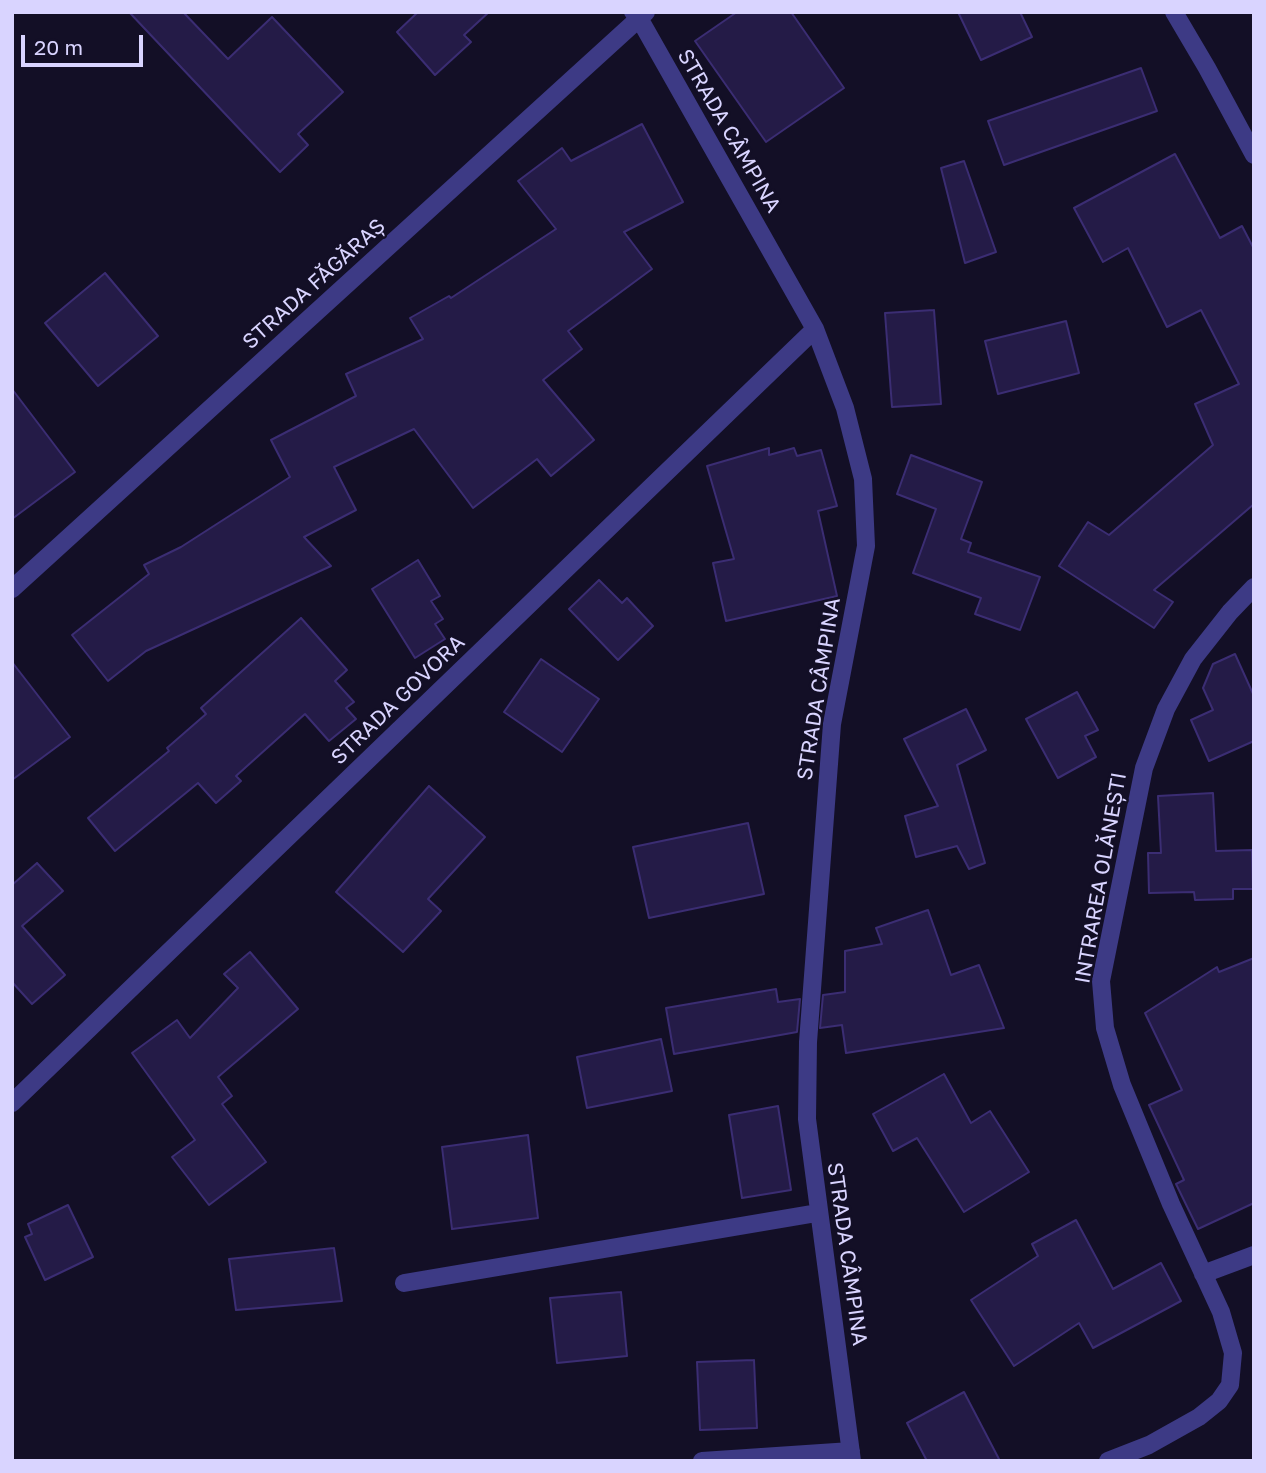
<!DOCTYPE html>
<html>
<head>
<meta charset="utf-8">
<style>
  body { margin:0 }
  #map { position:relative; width:1266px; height:1473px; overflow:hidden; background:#130f26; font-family:"Golos Text",sans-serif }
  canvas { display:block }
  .frame { position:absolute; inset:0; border:14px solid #d9d4ff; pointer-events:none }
  .scale { position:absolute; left:21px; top:35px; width:122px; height:32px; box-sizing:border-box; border:4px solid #d9d4ff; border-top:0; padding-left:9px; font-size:21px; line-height:24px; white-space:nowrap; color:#d9d4ff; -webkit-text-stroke:5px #130f26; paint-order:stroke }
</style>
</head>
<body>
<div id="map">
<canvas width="1266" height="1473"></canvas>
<div class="frame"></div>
<div class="scale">20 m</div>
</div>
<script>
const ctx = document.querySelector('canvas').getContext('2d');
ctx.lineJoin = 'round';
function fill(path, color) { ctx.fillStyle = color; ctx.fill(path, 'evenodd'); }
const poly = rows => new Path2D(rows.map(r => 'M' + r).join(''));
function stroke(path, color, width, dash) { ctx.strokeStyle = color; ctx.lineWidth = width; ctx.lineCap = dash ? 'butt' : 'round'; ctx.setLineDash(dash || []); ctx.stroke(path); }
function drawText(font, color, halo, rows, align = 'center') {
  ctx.font = font + ' "Golos Text",sans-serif'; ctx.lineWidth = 5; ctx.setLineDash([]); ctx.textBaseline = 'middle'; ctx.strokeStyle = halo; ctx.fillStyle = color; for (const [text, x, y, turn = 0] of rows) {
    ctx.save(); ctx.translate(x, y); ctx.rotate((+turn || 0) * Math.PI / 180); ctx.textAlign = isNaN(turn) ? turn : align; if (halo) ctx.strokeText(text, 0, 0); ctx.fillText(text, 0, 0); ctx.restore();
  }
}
const building = poly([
  [129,12,183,12,228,59,272,17,343,92,298,134,308,145,280,172,129,12],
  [418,12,489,12,464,35,471,42,435,75,397,32,418,12],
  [737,12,791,12,844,88,766,142,695,41,737,12],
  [958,12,1020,12,1032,37,981,60,958,12],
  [1141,68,1157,111,1004,165,988,121,1141,68],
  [642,124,683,202,624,232,652,269,568,331,582,349,543,380,594,440,551,476,537,459,473,508,414,429,334,467,356,510,304,537,331,566,146,651,108,681,72,635,149,574,144,565,181,547,290,477,271,440,356,396,346,374,423,339,410,318,449,296,451,298,556,229,518,181,562,148,571,161,642,124],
  [1175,154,1220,238,1242,226,1254,249,1254,504,1154,590,1173,602,1154,628,1059,566,1088,522,1109,535,1213,445,1195,404,1239,384,1201,310,1167,327,1128,248,1103,262,1074,208,1175,154],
  [964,161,996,252,965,263,941,168,964,161],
  [105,273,158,336,98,386,45,323,105,273],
  [934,310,941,404,892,407,885,313,934,310],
  [1066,321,1079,373,998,394,985,341,1066,321],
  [12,389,75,472,12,519,12,389],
  [769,448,769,455,794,448,797,456,821,450,837,506,818,511,837,596,726,621,713,563,734,559,707,466,769,448],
  [911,455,982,482,961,539,971,543,968,552,1040,577,1020,630,975,614,981,598,913,573,936,509,897,494,911,455],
  [418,560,440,596,431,601,443,619,435,624,445,639,415,658,372,589,418,560],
  [599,580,622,603,627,598,653,626,618,660,569,609,599,580],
  [301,618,347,670,335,681,354,702,346,708,356,719,329,741,305,714,236,776,241,781,216,803,198,783,115,851,88,818,169,751,167,748,206,714,201,708,301,618],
  [1235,654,1254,696,1254,741,1209,761,1191,720,1213,710,1203,688,1213,664,1235,654],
  [541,659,599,699,562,752,504,712,541,659],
  [12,662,70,737,12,780,12,662],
  [1077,692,1098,730,1085,736,1096,757,1058,778,1026,719,1077,692],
  [966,709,986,750,957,765,985,863,969,869,957,846,916,857,905,816,938,806,904,739,966,709],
  [429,786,485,837,428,899,441,911,403,952,336,892,429,786],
  [1213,793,1216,851,1252,850,1253,889,1233,889,1233,899,1195,900,1194,892,1149,893,1148,853,1161,853,1158,796,1213,793],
  [748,823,764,894,649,918,633,847,748,823],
  [37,863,63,891,22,926,65,975,32,1004,12,982,12,885,37,863],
  [928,910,951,975,979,965,1004,1028,846,1053,842,1025,820,1028,823,995,845,992,845,951,882,944,876,928,928,910],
  [250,952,298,1009,218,1077,232,1096,222,1104,266,1162,209,1205,172,1157,195,1140,132,1053,177,1020,190,1038,238,988,224,974,250,952],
  [1254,958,1254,1203,1198,1229,1176,1184,1184,1180,1149,1105,1182,1090,1145,1013,1217,967,1219,972,1254,958],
  [776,989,778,1002,800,999,797,1032,674,1054,666,1008,776,989],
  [661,1039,672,1091,587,1108,577,1057,661,1039],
  [944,1074,971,1123,990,1111,1029,1172,964,1212,917,1138,893,1151,873,1114,944,1074],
  [778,1106,791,1190,742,1198,729,1115,778,1106],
  [528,1135,538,1218,452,1229,442,1147,528,1135],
  [68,1205,93,1257,45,1280,25,1237,32,1234,28,1224,68,1205],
  [1076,1220,1113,1289,1161,1263,1181,1301,1093,1348,1079,1323,1014,1366,971,1300,1038,1256,1032,1244,1076,1220],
  [334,1248,342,1301,236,1310,229,1259,334,1248],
  [621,1292,627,1356,557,1363,550,1298,621,1292],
  [754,1360,757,1428,700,1430,697,1362,754,1360],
  [964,1392,1000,1461,927,1461,907,1423,964,1392]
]);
fill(building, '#241b47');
stroke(building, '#3b2d73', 2);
stroke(poly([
  [633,12,639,18,815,329,845,408,863,479,866,546,832,724,808,1042,807,1119,852,1461],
  [1174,12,1207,68,1254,155],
  [12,589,646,12],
  [12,1103,815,329],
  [1203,1274,1254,1255],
  [404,1283,817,1213],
  [702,1461,851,1451],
  [1108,1461,1149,1445,1199,1417,1219,1401,1230,1385,1233,1353,1221,1312,1171,1204,1122,1085,1105,1028,1101,981,1144,768,1166,709,1193,659,1230,612,1254,587]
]), '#3d3a85', 18);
drawText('21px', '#d9d4ff', '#130f26', [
  ["STRADA CÂMPINA",729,131,60],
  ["STRADA FĂGĂRAȘ",314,284,-42],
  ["STRADA CÂMPINA",819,689,-81],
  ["STRADA GOVORA",398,700,-44],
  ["INTRAREA OLĂNEȘTI",1101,878,-80],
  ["STRADA CÂMPINA",847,1254,82]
]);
</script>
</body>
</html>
